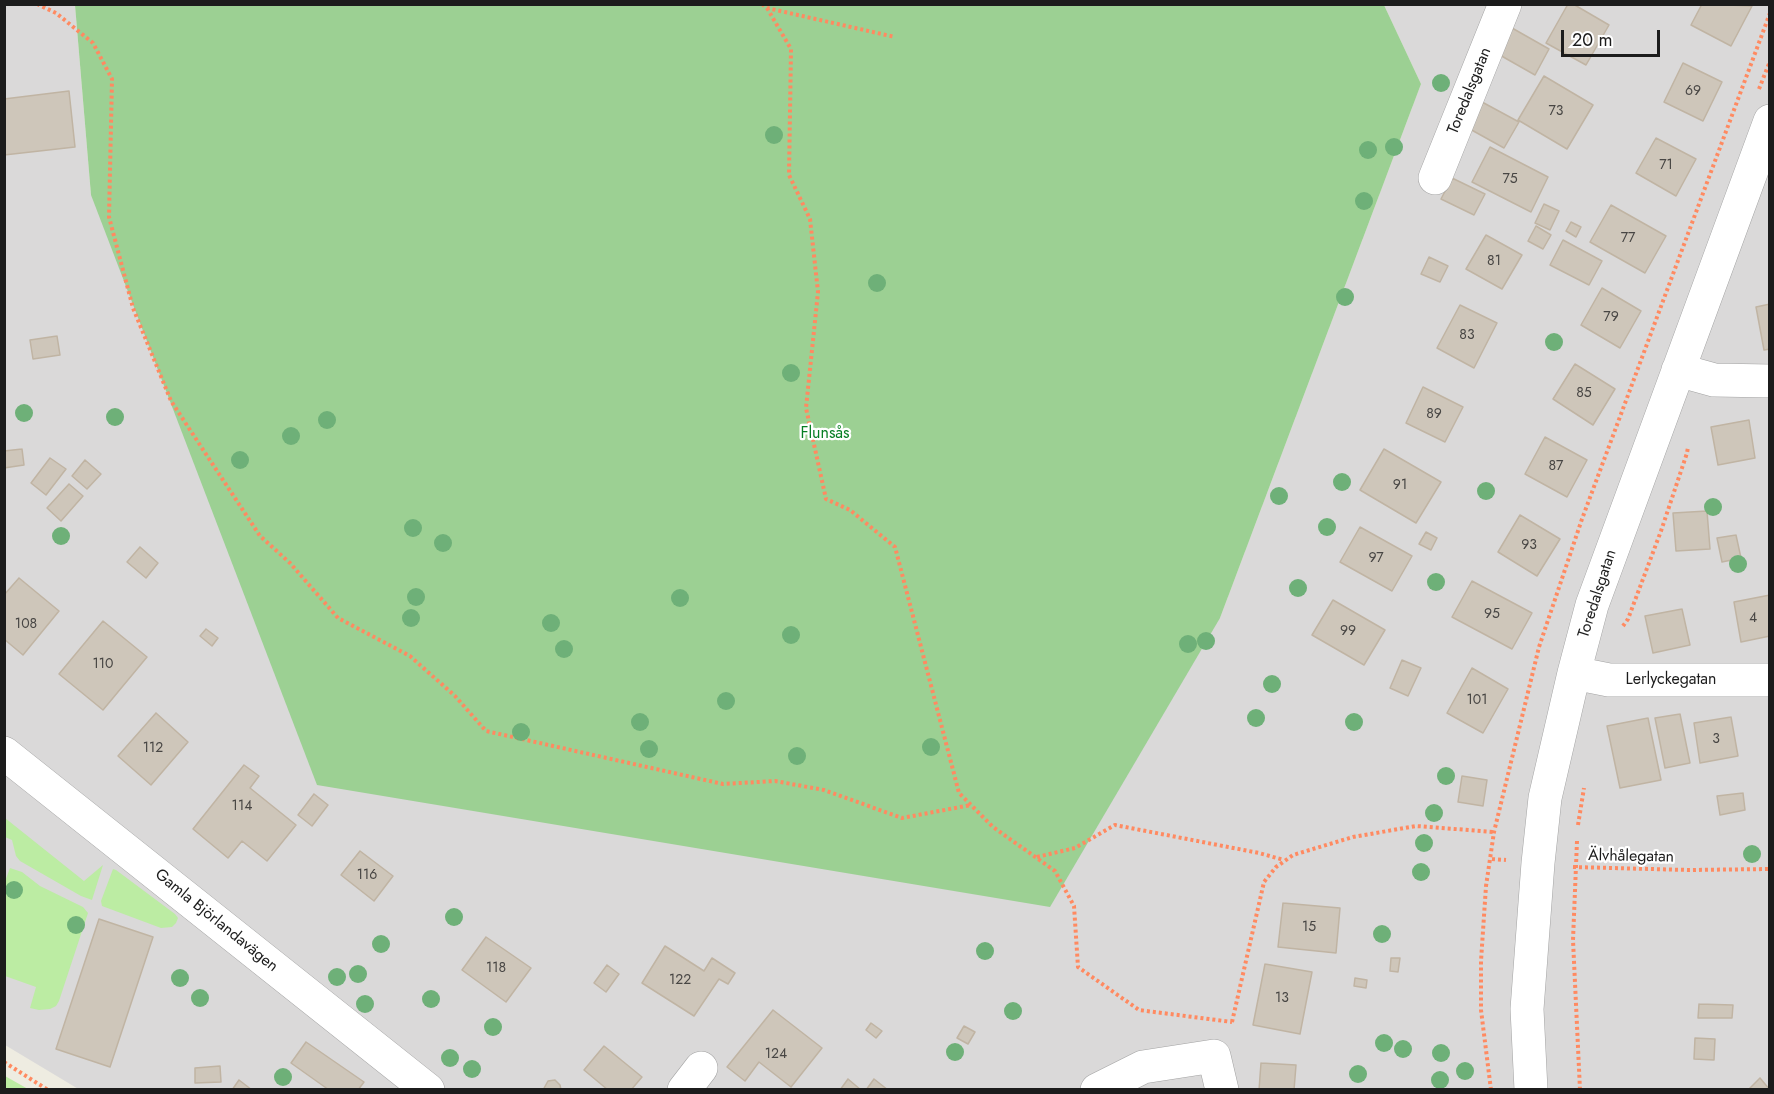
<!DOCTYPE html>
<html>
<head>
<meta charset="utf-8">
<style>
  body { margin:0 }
  #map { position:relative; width:1774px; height:1094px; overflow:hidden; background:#eeece1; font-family:Jost,sans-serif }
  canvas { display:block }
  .frame { position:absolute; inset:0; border:6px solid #1c1c1c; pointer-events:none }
  .scale { position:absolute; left:1561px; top:30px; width:99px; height:27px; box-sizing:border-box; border:3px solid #1c1c1c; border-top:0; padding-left:8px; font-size:18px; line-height:21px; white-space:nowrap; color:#1c1c1c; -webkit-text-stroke:4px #fff; paint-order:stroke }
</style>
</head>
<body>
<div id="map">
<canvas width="1774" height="1094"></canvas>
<div class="frame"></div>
<div class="scale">20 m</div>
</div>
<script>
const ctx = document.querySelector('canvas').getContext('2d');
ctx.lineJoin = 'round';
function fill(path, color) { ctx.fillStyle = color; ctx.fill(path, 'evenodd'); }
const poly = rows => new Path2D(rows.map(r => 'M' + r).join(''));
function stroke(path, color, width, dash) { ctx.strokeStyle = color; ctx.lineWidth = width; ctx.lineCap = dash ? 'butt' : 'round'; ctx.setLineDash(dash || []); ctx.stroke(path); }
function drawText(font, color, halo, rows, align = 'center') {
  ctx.font = font + ' Jost,sans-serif'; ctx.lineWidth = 4.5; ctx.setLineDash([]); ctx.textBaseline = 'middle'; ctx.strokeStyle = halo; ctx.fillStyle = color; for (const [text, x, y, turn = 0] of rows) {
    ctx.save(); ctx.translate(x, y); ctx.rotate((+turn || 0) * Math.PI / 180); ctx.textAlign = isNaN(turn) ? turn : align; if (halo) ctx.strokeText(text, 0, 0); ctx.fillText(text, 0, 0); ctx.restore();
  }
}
fill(poly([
  [5,5,75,5,91,195,1220,618,1421,84,1384,5,1769,5,1769,1089,80,1090,5,1045]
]), '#dad9d9');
fill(poly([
  [5,818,84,881,103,865,92,900,81,896,20,861,16,856,12,840,5,837],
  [10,868,22,872,40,886,83,907,88,913,59,1001,56,1006,50,1009,39,1010,30,1008,36,987,5,976,4,884],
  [113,869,116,870,175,914,178,918,176,923,172,927,161,928,102,906,101,901],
  [5,1076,28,1089,5,1089]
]), '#bceca3');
fill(poly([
  [75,5,1384,5,1421,84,1220,618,1050,907,317,785,91,195]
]), '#9cd093');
const building = poly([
  [1568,4,1573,4,1609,25,1586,65,1546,43,1568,4],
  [1702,4,1752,6,1731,46,1691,25,1702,4],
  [1512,28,1549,49,1535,75,1498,54,1512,28],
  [1683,63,1722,82,1703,121,1664,102,1683,63],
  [1544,76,1593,105,1567,149,1518,120,1544,76],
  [69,91,75,147,4,155,4,99,69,91],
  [1482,102,1519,122,1504,148,1468,128,1482,102],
  [1656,138,1696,159,1676,196,1636,173,1656,138],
  [1490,147,1548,177,1531,212,1472,182,1490,147],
  [1452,178,1485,194,1474,215,1441,199,1452,178],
  [1544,204,1559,211,1550,230,1535,223,1544,204],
  [1611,205,1666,236,1645,273,1590,242,1611,205],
  [1571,222,1581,227,1576,237,1566,231,1571,222],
  [1536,226,1551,235,1543,249,1528,241,1536,226],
  [1486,235,1522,255,1502,289,1466,269,1486,235],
  [1563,240,1602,261,1589,285,1550,265,1563,240],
  [1429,257,1448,266,1440,282,1421,274,1429,257],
  [1602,288,1641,311,1620,348,1581,325,1602,288],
  [1770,304,1770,349,1764,350,1756,307,1770,304],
  [1460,305,1497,323,1474,368,1437,348,1460,305],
  [57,336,60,355,33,359,30,340,57,336],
  [1575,364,1615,389,1593,425,1553,399,1575,364],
  [1423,387,1463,407,1445,442,1406,423,1423,387],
  [1749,420,1755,458,1718,465,1711,427,1749,420],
  [1545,437,1587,460,1567,497,1525,474,1545,437],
  [22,449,24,465,4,468,4,451,22,449],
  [1384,449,1441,482,1416,523,1360,490,1384,449],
  [50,458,66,469,46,495,31,483,50,458],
  [85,460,101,474,87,489,72,476,85,460],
  [69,484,83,496,61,521,47,508,69,484],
  [1707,511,1710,549,1676,551,1673,513,1707,511],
  [1520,515,1560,539,1537,576,1498,552,1520,515],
  [1360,527,1412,556,1392,591,1340,562,1360,527],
  [1426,532,1437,538,1431,550,1419,544,1426,532],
  [1736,535,1741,558,1722,562,1717,538,1736,535],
  [140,547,158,563,146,578,127,562,140,547],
  [19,578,59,611,23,655,4,639,4,595,19,578],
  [1472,581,1532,613,1512,649,1452,617,1472,581],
  [1770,595,1770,636,1741,642,1734,602,1770,595],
  [1333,600,1385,630,1364,665,1312,635,1333,600],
  [1682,609,1690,645,1653,653,1645,616,1682,609],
  [103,621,147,657,103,710,59,674,103,621],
  [206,629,218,638,212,646,200,636,206,629],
  [1402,660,1421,668,1408,696,1390,688,1402,660],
  [1472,668,1508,689,1483,733,1447,713,1472,668],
  [156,713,188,742,151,785,118,756,156,713],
  [1680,714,1690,763,1665,768,1655,718,1680,714],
  [1731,717,1738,756,1700,763,1694,723,1731,717],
  [1648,718,1661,780,1620,788,1607,726,1648,718],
  [244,765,259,776,250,788,296,825,267,861,242,841,228,858,193,829,244,765],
  [1462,776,1487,780,1483,806,1458,802,1462,776],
  [1743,793,1745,810,1720,815,1717,796,1743,793],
  [314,794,328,805,312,826,298,815,314,794],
  [360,851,393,876,374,901,341,875,360,851],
  [1283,903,1340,908,1336,953,1278,947,1283,903],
  [99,919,153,937,110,1067,56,1049,99,919],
  [486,937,531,968,506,1002,462,970,486,937],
  [665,946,704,971,712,958,735,973,728,984,719,979,694,1016,642,983,665,946],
  [1391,958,1400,958,1398,972,1390,971,1391,958],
  [1265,964,1312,972,1300,1034,1253,1025,1265,964],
  [607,965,619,974,606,992,594,983,607,965],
  [1355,978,1367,980,1366,988,1354,986,1355,978],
  [1699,1004,1733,1005,1732,1018,1698,1018,1699,1004],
  [773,1010,822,1048,791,1087,759,1062,745,1081,727,1067,773,1010],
  [871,1023,882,1031,876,1038,866,1030,871,1023],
  [964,1026,975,1032,968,1044,957,1038,964,1026],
  [1695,1038,1715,1039,1714,1060,1694,1059,1695,1038],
  [306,1042,364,1082,358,1090,329,1090,291,1063,306,1042],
  [604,1046,642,1077,631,1090,608,1090,584,1070,604,1046],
  [1261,1063,1296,1065,1294,1090,1259,1090,1261,1063],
  [220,1066,221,1082,195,1083,195,1068,220,1066],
  [1760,1078,1770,1090,1748,1090,1760,1078],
  [848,1079,861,1090,840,1090,848,1079],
  [874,1079,888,1090,866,1090,874,1079],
  [239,1080,252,1090,232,1090,239,1080],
  [555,1080,560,1085,561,1090,543,1090,548,1081,555,1080]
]);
fill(building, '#cec6ba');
stroke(building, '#c0b4a3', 1.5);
const minor = poly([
  [1435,178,1505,4],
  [1678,370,1714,380,1770,381],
  [1574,673,1609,680,1770,680],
  [4,753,428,1090],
  [684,1090,701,1068],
  [1097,1090,1143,1067,1214,1056,1222,1090],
  [1531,1090,1527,1009,1538,863,1545,798,1574,673,1592,605,1770,121]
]);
stroke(minor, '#a3a3a3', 34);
stroke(poly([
  [37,4,56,13,93,43,112,79,109,217,133,308,171,401,260,536,290,563,338,618,410,656,455,696,486,731,723,784,775,781,824,790,902,818,971,805],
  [762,4,767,8,895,37],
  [767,8,791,49,789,175,810,219,818,292,806,408,826,499,850,510,895,547,959,793,993,827,1055,871,1074,906,1078,967,1139,1010,1232,1022],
  [1759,89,1770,61],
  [1623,626,1628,619,1661,531,1687,453,1688,447],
  [1578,825,1584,788],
  [1577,841,1573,940,1580,1090],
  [1037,857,1075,848,1115,825,1259,853,1284,860],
  [1492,859,1506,860],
  [1573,867,1689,870,1770,869],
  [1232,1022,1264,882,1276,867,1293,855,1353,837,1416,826,1494,832],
  [4,1062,48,1090],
  [1491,1090,1481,1010,1481,961,1486,886,1494,832,1539,647,1582,519,1770,13]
]), '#ff8a61', 4, [3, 3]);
stroke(minor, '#fff', 33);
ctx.fillStyle = '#6eb078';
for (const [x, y] of [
  [1441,83],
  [774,135],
  [1394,147],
  [1368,150],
  [1364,201],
  [877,283],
  [1345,297],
  [1554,342],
  [791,373],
  [24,413],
  [115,417],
  [327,420],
  [291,436],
  [240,460],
  [1342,482],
  [1486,491],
  [1279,496],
  [1713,507],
  [1327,527],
  [413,528],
  [61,536],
  [443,543],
  [1738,564],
  [1436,582],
  [1298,588],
  [416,597],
  [680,598],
  [411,618],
  [551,623],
  [791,635],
  [1206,641],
  [1188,644],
  [564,649],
  [1272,684],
  [726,701],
  [1256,718],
  [640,722],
  [1354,722],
  [521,732],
  [931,747],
  [649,749],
  [797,756],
  [1446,776],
  [1434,813],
  [1424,843],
  [1752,854],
  [1421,872],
  [14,890],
  [454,917],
  [76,925],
  [1382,934],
  [381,944],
  [985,951],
  [358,974],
  [337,977],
  [180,978],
  [200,998],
  [431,999],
  [365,1004],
  [1013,1011],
  [493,1027],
  [1384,1043],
  [1403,1049],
  [955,1052],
  [1441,1053],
  [450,1058],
  [472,1069],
  [1465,1071],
  [1358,1074],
  [283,1077],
  [1440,1080]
]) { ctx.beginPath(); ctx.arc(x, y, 9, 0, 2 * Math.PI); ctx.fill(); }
drawText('14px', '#484644', null, [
  ["69",1693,92],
  ["73",1556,112],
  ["71",1666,166],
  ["75",1510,180],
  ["77",1628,239],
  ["81",1494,262],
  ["79",1611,318],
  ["83",1467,336],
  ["85",1584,394],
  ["89",1434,415],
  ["87",1556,467],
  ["91",1400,486],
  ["93",1529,546],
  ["97",1376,559],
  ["95",1492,615],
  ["4",1753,619],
  ["108",26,625],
  ["99",1348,632],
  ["110",103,665],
  ["101",1477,701],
  ["3",1716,740],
  ["112",153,749],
  ["114",242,807],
  ["116",367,876],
  ["15",1309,928],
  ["118",496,969],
  ["122",680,981],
  ["13",1282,999],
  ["124",776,1055]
]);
drawText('16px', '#1c1c1c', '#fff', [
  ["Toredalsgatan",1470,91,-68],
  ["Toredalsgatan",1598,594,-72],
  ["Lerlyckegatan",1671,680],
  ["Älvhålegatan",1631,857,1],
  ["Gamla Björlandavägen",216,921,39]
]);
drawText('16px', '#067e23', '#fff', [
  ["Flunsås",825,434]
]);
</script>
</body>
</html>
